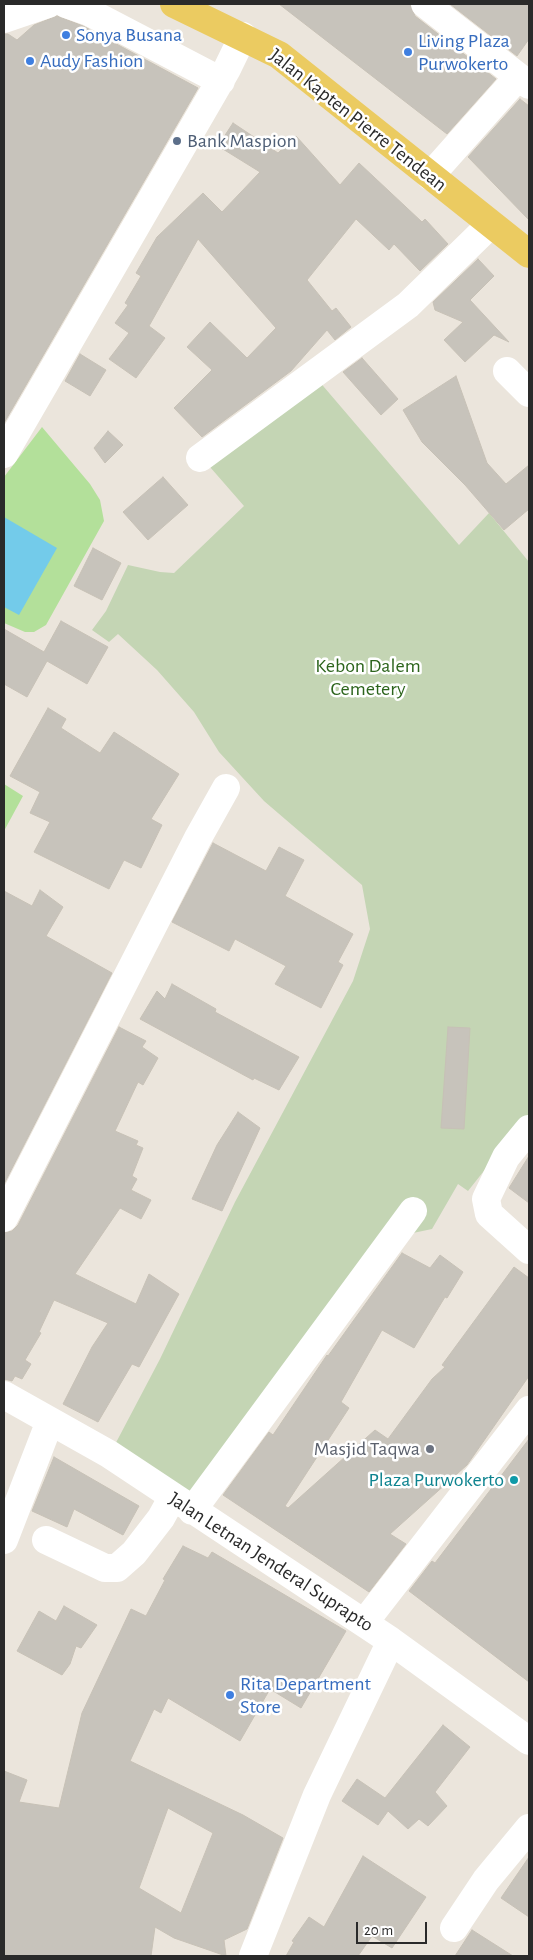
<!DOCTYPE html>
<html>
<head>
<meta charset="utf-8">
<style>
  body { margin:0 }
  #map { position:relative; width:533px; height:1960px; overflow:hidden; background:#ebe5dc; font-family:"Alegreya Sans",sans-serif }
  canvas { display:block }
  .frame { position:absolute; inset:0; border:5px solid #2a2a2a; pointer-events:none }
  .scale { position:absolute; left:356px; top:1922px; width:71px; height:22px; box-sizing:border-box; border:2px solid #2a2a2a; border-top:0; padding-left:6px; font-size:15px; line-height:18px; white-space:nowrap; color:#2a2a2a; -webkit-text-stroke:4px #fff; paint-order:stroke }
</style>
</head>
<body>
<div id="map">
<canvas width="533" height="1960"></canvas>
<div class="frame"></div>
<div class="scale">20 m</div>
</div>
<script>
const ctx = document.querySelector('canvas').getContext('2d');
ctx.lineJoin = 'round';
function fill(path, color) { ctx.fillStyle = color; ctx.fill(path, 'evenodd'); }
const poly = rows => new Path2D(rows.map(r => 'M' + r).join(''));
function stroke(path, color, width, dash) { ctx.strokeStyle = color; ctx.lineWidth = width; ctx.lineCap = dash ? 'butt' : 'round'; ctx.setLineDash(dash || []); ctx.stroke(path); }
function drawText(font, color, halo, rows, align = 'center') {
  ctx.font = font + ' "Alegreya Sans",sans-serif'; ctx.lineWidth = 5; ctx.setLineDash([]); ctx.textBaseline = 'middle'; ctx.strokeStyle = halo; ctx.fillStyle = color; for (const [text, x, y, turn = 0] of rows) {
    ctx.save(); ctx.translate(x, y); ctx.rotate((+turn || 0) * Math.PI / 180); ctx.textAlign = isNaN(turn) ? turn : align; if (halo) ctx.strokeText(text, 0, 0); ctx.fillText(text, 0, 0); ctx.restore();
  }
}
fill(poly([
  [42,427,90,484,100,500,104,521,46,625,34,632,25,632,4,623,4,477],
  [4,784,23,796,4,831]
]), '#b3e09a');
fill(poly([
  [318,380,459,545,489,513,529,562,529,1114,468,1191,458,1184,432,1229,413,1233,193,1510,110,1454,160,1359,235,1202,353,981,370,929,362,885,264,801,219,752,194,712,157,670,118,634,109,642,92,630,106,611,128,565,160,572,174,573,244,506,210,467]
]), '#c4d5b4');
fill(poly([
  [4,517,57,548,19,615,4,607]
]), '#73cbea');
const building = poly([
  [279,4,410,4,415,16,496,79,447,134,279,4],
  [450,4,529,4,529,39,517,56,450,4],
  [57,16,83,26,198,88,4,423,4,34,8,34,17,40,34,25,57,16],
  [520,99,529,106,529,220,468,157,520,99],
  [233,123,278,153,296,136,340,185,359,163,422,222,425,219,448,244,420,271,394,244,389,250,356,219,307,280,332,311,336,308,351,327,335,340,327,330,291,371,202,437,174,408,212,370,187,347,210,322,247,358,276,328,198,239,149,326,165,338,136,378,109,359,129,333,115,323,128,305,125,303,141,276,136,273,157,237,203,193,222,212,260,172,218,146,233,123],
  [478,259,494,276,470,300,509,342,494,335,465,362,444,340,463,322,435,310,433,302,478,259],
  [80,354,106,370,90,396,65,381,80,354],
  [362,358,398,399,381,415,343,372,362,358],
  [456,376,487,463,506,484,529,465,529,509,504,530,465,485,422,442,403,410,456,376],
  [108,431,123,445,105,463,94,448,108,431],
  [163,477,188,505,148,540,123,512,163,477],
  [93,548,121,563,102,600,74,586,93,548],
  [61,621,108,647,87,684,47,661,27,697,4,684,4,629,44,652,61,621],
  [48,708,66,719,61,728,100,753,114,732,179,774,151,819,162,825,141,868,124,860,109,889,34,852,50,822,30,813,40,792,10,776,48,708],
  [213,843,266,871,279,847,304,860,285,896,353,934,338,962,343,965,321,1008,275,984,286,966,235,939,229,951,172,922,213,843],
  [40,890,63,907,46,936,112,973,4,1184,4,891,32,906,40,890],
  [172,984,216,1009,215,1012,299,1057,279,1090,254,1078,253,1080,140,1019,157,991,165,999,172,984],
  [119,1027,146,1041,142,1047,158,1058,143,1085,138,1082,115,1131,138,1141,136,1145,143,1148,132,1176,137,1179,131,1190,151,1200,141,1219,120,1208,75,1274,136,1304,149,1274,179,1294,139,1367,132,1364,98,1422,63,1404,92,1347,108,1323,54,1300,39,1332,41,1333,25,1360,31,1364,22,1379,15,1376,12,1381,4,1379,4,1233,12,1231,18,1225,119,1027],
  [448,1027,470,1028,464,1129,441,1128,448,1027],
  [238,1112,260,1128,222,1211,192,1199,217,1145,238,1112],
  [529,1156,529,1203,509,1188,529,1156],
  [402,1253,430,1268,440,1255,463,1272,447,1298,445,1297,414,1348,382,1330,341,1402,349,1408,285,1506,288,1508,375,1430,388,1439,432,1379,445,1367,442,1365,514,1267,529,1278,529,1376,467,1465,390,1534,406,1544,369,1592,223,1495,269,1432,273,1435,327,1355,328,1356,402,1253],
  [529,1439,529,1682,409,1591,432,1561,435,1563,529,1439],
  [54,1457,139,1506,123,1535,74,1509,67,1527,32,1511,54,1457],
  [183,1546,208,1558,212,1552,346,1631,301,1708,270,1689,240,1741,168,1698,161,1713,154,1709,130,1761,243,1815,283,1838,247,1929,224,1940,226,1956,174,1938,155,1927,151,1956,4,1956,4,1771,27,1780,19,1802,59,1808,82,1713,131,1609,146,1616,165,1580,163,1579,183,1546],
  [168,1808,213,1833,181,1913,139,1888,168,1808],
  [64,1606,97,1625,81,1648,76,1646,70,1664,62,1675,17,1651,39,1611,56,1621,64,1606],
  [443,1725,470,1747,435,1792,447,1806,428,1826,419,1819,408,1829,388,1811,378,1825,342,1801,357,1779,385,1798,443,1725],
  [363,1856,426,1897,392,1948,372,1936,358,1956,286,1956,294,1942,292,1941,309,1917,324,1927,363,1856],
  [529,1857,529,1917,501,1898,529,1857],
  [472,1930,513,1956,455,1956,472,1930]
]);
fill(building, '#c7c3bb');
stroke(building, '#c7c1b6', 1);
stroke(poly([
  [66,4,89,12,221,81],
  [425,4,529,85],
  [4,19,48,4],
  [430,176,518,77],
  [507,371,529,393],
  [4,454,227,69,243,36],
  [200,458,408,305,491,224],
  [529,1129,506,1157,486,1199,489,1214,529,1250],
  [4,1218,198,838,226,788],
  [4,1395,109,1454,391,1641,529,1741],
  [192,1511,413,1211],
  [4,1540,50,1421],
  [46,1540,105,1568,117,1568,134,1553,161,1518,172,1498],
  [364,1623,529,1410],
  [454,1928,486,1880,529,1828],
  [253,1956,317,1795,391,1641]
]), '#fff', 28);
stroke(poly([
  [174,4,279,55,529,254]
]), '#ebcb61', 28);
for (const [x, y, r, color] of [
  [66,35,5,"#3f7fe0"],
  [408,52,5,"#3f7fe0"],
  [30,61,5,"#3f7fe0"],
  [177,141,5,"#5c6f8a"],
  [430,1449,5,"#6b7280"],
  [514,1480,5,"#0f9aa8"],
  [230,1695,5,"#3f7fe0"]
]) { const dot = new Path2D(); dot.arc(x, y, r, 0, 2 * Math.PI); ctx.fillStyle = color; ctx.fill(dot); stroke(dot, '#fff', 2); }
drawText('20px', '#366cbe', '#fff', [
  ["Sonya Busana",76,35],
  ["Living Plaza",418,41],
  ["Purwokerto",418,64],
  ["Audy Fashion",40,61],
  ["Rita Department",240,1684],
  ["Store",240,1707]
], 'left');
drawText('20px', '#2a2a2a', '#fff', [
  ["Jalan Kapten Pierre Tendean",358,120,38],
  ["Jalan Letnan Jenderal Suprapto",271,1562,33]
]);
drawText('20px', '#4e5e75', '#fff', [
  ["Bank Maspion",187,141]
], 'left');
drawText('20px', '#2c641c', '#fff', [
  ["Kebon Dalem",368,666],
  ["Cemetery",368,689]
]);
drawText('20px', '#5b616d', '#fff', [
  ["Masjid Taqwa",420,1449]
], 'right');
drawText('20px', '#0d838f', '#fff', [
  ["Plaza Purwokerto",504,1480]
], 'right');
</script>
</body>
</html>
